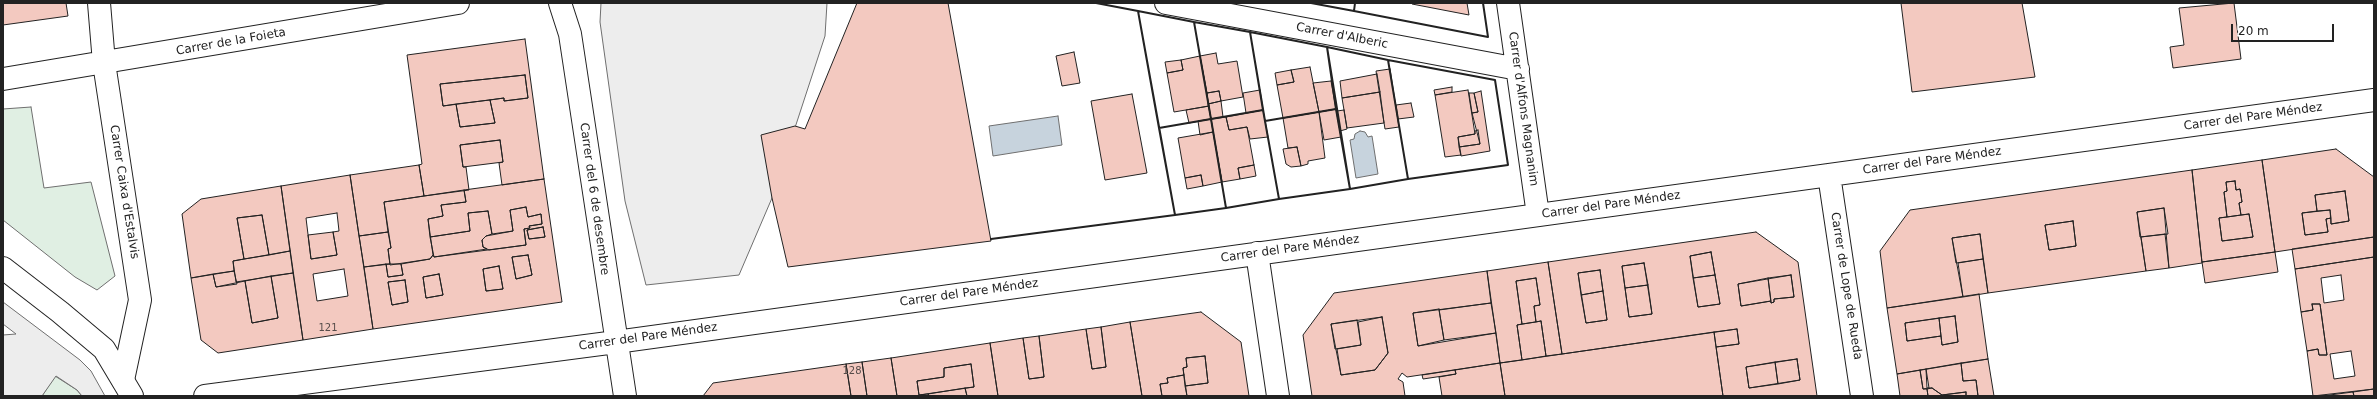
<!DOCTYPE html>
<html>
<head>
<meta charset="utf-8">
<style>
  body { margin:0 }
  #map { position:relative; width:2377px; height:399px; overflow:hidden; background:#fff; font-family:"DejaVu Sans",sans-serif }
  canvas { display:block }
  .frame { position:absolute; inset:0; border:4px solid #222; pointer-events:none }
  .scale { position:absolute; left:2231px; top:24px; width:103px; height:18px; box-sizing:border-box; border:2px solid #222; border-top:0; padding-left:5px; font-size:12px; line-height:14px; white-space:nowrap; color:#222; -webkit-text-stroke:3px #fff; paint-order:stroke }
</style>
</head>
<body>
<div id="map">
<canvas width="2377" height="399"></canvas>
<div class="frame"></div>
<div class="scale">20 m</div>
</div>
<script>
const ctx = document.querySelector('canvas').getContext('2d');
ctx.lineJoin = 'round';
function fill(path, color) { ctx.fillStyle = color; ctx.fill(path, 'evenodd'); }
const poly = rows => new Path2D(rows.map(r => 'M' + r).join(''));
function stroke(path, color, width, dash) { ctx.strokeStyle = color; ctx.lineWidth = width; ctx.lineCap = dash ? 'butt' : 'round'; ctx.setLineDash(dash || []); ctx.stroke(path); }
function drawText(font, color, halo, rows, align = 'center') {
  ctx.font = font + ' "DejaVu Sans",sans-serif'; ctx.lineWidth = 3; ctx.setLineDash([]); ctx.textBaseline = 'middle'; ctx.strokeStyle = halo; ctx.fillStyle = color; for (const [text, x, y, turn = 0] of rows) {
    ctx.save(); ctx.translate(x, y); ctx.rotate((+turn || 0) * Math.PI / 180); ctx.textAlign = isNaN(turn) ? turn : align; if (halo) ctx.strokeText(text, 0, 0); ctx.fillText(text, 0, 0); ctx.restore();
  }
}
const green = poly([
  [31,107,44,188,91,182,115,276,97,290,75,277,3,220,3,109,31,107],
  [55,376,77,390,82,396,42,396,55,376]
]);
fill(green, '#e0efe3');
stroke(green, '#6f6f6f', 1);
const parking = poly([
  [601,3,827,3,825,36,772,198,739,275,646,285,625,201,600,22,601,3],
  [3,302,80,360,91,371,105,396,82,396,77,390,56,376,42,396,3,396,3,335,16,334,3,324,3,302]
]);
fill(parking, '#ededed');
stroke(parking, '#6f6f6f', 1);
const water = poly([
  [1058,116,1062,145,993,156,989,126,1058,116],
  [1360,131,1365,132,1368,137,1372,136,1378,174,1356,178,1350,140,1354,139,1355,134,1360,131]
]);
fill(water, '#c7d3dd');
stroke(water, '#6f6f6f', 1);
const building = poly([
  [3,3,66,3,68,16,3,25,3,3],
  [857,3,948,3,991,241,788,267,772,198,761,135,795,126,805,129,857,3],
  [1467,3,1469,15,1412,4,1412,3,1467,3],
  [1901,3,2022,3,2035,77,1912,92,1901,3],
  [2234,3,2241,59,2173,68,2170,47,2184,45,2179,8,2234,3],
  [525,39,544,179,502,185,499,163,503,162,500,140,460,145,463,167,466,167,469,190,424,196,419,165,422,164,407,55,525,39],
  [525,75,528,98,504,101,504,98,490,100,495,123,460,127,456,104,443,106,440,84,525,75],
  [1074,52,1080,83,1062,86,1056,56,1074,52],
  [1216,53,1218,64,1237,61,1243,97,1221,101,1219,91,1207,93,1200,56,1216,53],
  [1200,56,1209,106,1174,112,1167,73,1183,70,1181,60,1200,56],
  [1181,60,1183,70,1167,73,1165,62,1181,60],
  [1310,67,1319,112,1283,118,1277,85,1294,82,1291,70,1310,67],
  [1390,69,1399,127,1385,129,1376,71,1390,69],
  [1291,70,1294,82,1277,85,1275,73,1291,70],
  [1377,74,1380,92,1342,98,1340,81,1377,74],
  [525,75,528,98,504,101,504,98,443,106,440,84,525,75],
  [1331,81,1336,109,1319,112,1313,83,1331,81],
  [1452,87,1452,92,1435,95,1434,90,1452,87],
  [1260,90,1263,110,1246,113,1243,93,1260,90],
  [1468,90,1475,134,1458,137,1461,155,1445,157,1435,95,1468,90],
  [1219,91,1221,101,1208,104,1207,93,1219,91],
  [1481,91,1490,151,1461,156,1459,147,1480,144,1472,113,1478,112,1474,93,1481,91],
  [1380,92,1384,123,1347,128,1342,98,1380,92],
  [1469,93,1474,93,1478,112,1472,113,1469,93],
  [1132,94,1147,173,1105,180,1091,101,1132,94],
  [490,100,495,123,460,127,456,104,490,100],
  [1221,101,1223,117,1211,119,1208,104,1221,101],
  [1411,103,1414,117,1398,119,1396,105,1411,103],
  [1209,106,1211,119,1189,123,1186,110,1209,106],
  [1336,109,1341,137,1324,140,1319,112,1336,109],
  [1263,110,1268,137,1250,139,1247,127,1229,130,1226,117,1263,110],
  [1344,110,1347,129,1340,131,1337,111,1344,110],
  [1319,112,1325,158,1308,161,1308,164,1301,166,1297,147,1288,148,1283,118,1319,112],
  [1226,117,1229,130,1247,127,1254,165,1238,168,1240,179,1222,182,1211,119,1226,117],
  [1211,119,1213,132,1200,135,1198,121,1211,119],
  [1478,130,1480,144,1459,147,1458,137,1475,134,1475,131,1478,130],
  [1213,132,1222,182,1203,186,1201,175,1185,178,1178,138,1213,132],
  [500,140,503,162,463,167,460,145,500,140],
  [1297,147,1301,166,1291,167,1286,164,1283,149,1297,147],
  [2336,149,2374,177,2374,237,2275,252,2262,160,2336,149],
  [2345,191,2349,221,2331,224,2331,218,2326,219,2328,232,2305,235,2302,213,2317,211,2315,195,2345,191],
  [2262,160,2275,252,2202,262,2192,170,2262,160],
  [2235,181,2236,190,2240,189,2242,202,2239,203,2241,215,2249,214,2253,237,2222,241,2219,218,2227,217,2224,192,2227,191,2226,182,2235,181],
  [419,165,424,196,384,202,388,232,359,236,350,175,419,165],
  [1254,165,1256,176,1240,179,1238,168,1254,165],
  [2192,170,2202,263,2169,268,2164,208,2137,212,2146,271,1988,293,1980,234,1952,238,1963,297,1887,308,1880,251,1910,210,2192,170],
  [2073,221,2076,246,2049,250,2045,225,2073,221],
  [350,175,373,329,303,340,281,186,350,175],
  [337,213,339,231,333,232,337,255,311,259,306,218,337,213],
  [344,269,348,296,317,301,313,274,344,269],
  [1201,175,1203,186,1187,189,1185,178,1201,175],
  [544,179,562,302,373,329,364,267,386,264,388,277,403,275,401,264,430,259,433,255,434,257,526,245,524,229,530,228,529,226,542,224,541,214,528,217,526,207,510,210,513,231,492,234,488,211,468,213,470,231,430,237,428,219,443,216,441,205,466,202,464,190,544,179],
  [543,227,545,237,529,239,527,230,543,227],
  [528,255,532,275,516,279,512,257,528,255],
  [499,266,503,289,486,291,483,269,499,266],
  [439,274,443,295,426,298,423,277,439,274],
  [405,280,408,302,392,305,388,282,405,280],
  [2235,181,2236,190,2240,189,2242,202,2239,203,2241,215,2227,217,2224,192,2227,191,2226,182,2235,181],
  [281,186,290,251,269,255,262,215,237,218,244,259,233,261,234,271,191,278,182,214,201,199,281,186],
  [464,190,466,202,441,205,443,216,428,219,433,255,430,259,390,265,388,249,391,248,384,202,464,190],
  [2345,191,2349,221,2331,224,2330,210,2317,211,2315,195,2345,191],
  [526,207,528,217,541,214,542,224,529,226,530,228,524,229,526,245,489,250,483,247,482,240,486,236,513,231,510,210,526,207],
  [2164,208,2168,234,2140,237,2137,212,2164,208],
  [2330,210,2331,218,2326,219,2328,232,2305,235,2302,213,2330,210],
  [488,211,492,234,486,236,482,240,483,247,487,249,434,257,430,237,470,231,468,213,488,211],
  [2249,214,2253,237,2222,241,2219,218,2249,214],
  [262,215,269,255,244,259,237,218,262,215],
  [2073,221,2076,246,2049,250,2045,225,2073,221],
  [543,227,545,237,529,239,527,230,543,227],
  [333,232,337,255,311,259,308,235,333,232],
  [388,232,391,248,388,249,390,264,364,267,359,236,388,232],
  [1756,232,1798,262,1817,396,1723,396,1716,347,1739,344,1737,329,1562,354,1548,262,1756,232],
  [1711,252,1720,304,1698,307,1690,256,1711,252],
  [1644,263,1652,314,1629,317,1622,266,1644,263],
  [1600,270,1607,320,1586,323,1578,273,1600,270],
  [1791,275,1794,297,1774,299,1774,302,1771,303,1771,301,1741,306,1738,284,1791,275],
  [1797,359,1800,380,1749,388,1746,367,1797,359],
  [1980,234,1983,259,1956,263,1952,238,1980,234],
  [2165,234,2169,268,2146,271,2141,237,2165,234],
  [2374,237,2374,257,2295,269,2292,249,2374,237],
  [290,251,293,273,236,282,233,261,290,251],
  [1711,252,1715,275,1693,278,1690,256,1711,252],
  [2275,252,2278,272,2205,283,2202,262,2275,252],
  [528,255,532,275,516,279,512,257,528,255],
  [2374,257,2374,389,2313,396,2307,351,2318,349,2319,355,2327,355,2320,304,2312,304,2313,310,2301,312,2295,269,2374,257],
  [2341,275,2344,300,2324,303,2321,278,2341,275],
  [2351,351,2355,376,2334,379,2330,354,2351,351],
  [1983,259,1988,293,1963,297,1958,263,1983,259],
  [1548,262,1562,354,1546,356,1541,321,1536,322,1534,306,1540,305,1536,278,1516,281,1522,324,1517,325,1522,360,1500,363,1487,271,1548,262],
  [1644,263,1648,285,1625,288,1622,266,1644,263],
  [386,264,401,264,403,275,388,277,386,264],
  [499,266,503,289,486,291,483,269,499,266],
  [1600,270,1603,291,1581,295,1578,273,1600,270],
  [234,271,237,284,216,287,213,274,234,271],
  [1487,271,1491,303,1413,313,1418,346,1496,333,1500,363,1407,377,1402,373,1398,379,1403,382,1405,396,1312,396,1303,335,1334,293,1487,271],
  [1382,317,1388,353,1375,370,1341,375,1331,324,1382,317],
  [293,273,303,340,218,353,201,340,191,278,213,274,216,287,245,281,252,323,278,318,271,276,293,273],
  [439,274,443,295,426,298,423,277,439,274],
  [1715,275,1720,304,1698,307,1693,278,1715,275],
  [1791,275,1794,297,1774,299,1774,302,1771,303,1768,278,1791,275],
  [271,276,278,318,252,323,245,281,271,276],
  [1536,278,1540,305,1534,306,1536,322,1522,324,1516,281,1536,278],
  [1768,278,1771,301,1741,306,1738,284,1768,278],
  [405,280,408,302,392,305,388,282,405,280],
  [1648,285,1652,314,1629,317,1625,288,1648,285],
  [1603,291,1607,320,1586,323,1581,295,1603,291],
  [1979,294,1988,359,1897,374,1887,308,1979,294],
  [1955,316,1958,342,1942,345,1941,336,1907,341,1905,323,1955,316],
  [1491,303,1496,333,1444,340,1439,310,1491,303],
  [2312,304,2320,304,2327,355,2319,355,2318,349,2307,351,2301,312,2313,310,2312,304],
  [1439,309,1444,340,1418,346,1413,313,1439,309],
  [1201,312,1241,342,1249,396,1187,396,1185,386,1208,383,1205,356,1186,358,1187,367,1183,368,1184,375,1167,378,1168,383,1160,384,1162,396,1142,396,1130,322,1201,312],
  [1955,316,1958,342,1942,345,1939,318,1955,316],
  [1382,317,1388,353,1375,370,1341,375,1337,349,1361,345,1358,322,1382,317],
  [1939,318,1941,336,1907,341,1905,323,1939,318],
  [1357,320,1361,345,1335,349,1331,324,1357,320],
  [1541,321,1546,356,1522,360,1517,325,1541,321],
  [1130,322,1142,396,998,396,990,343,1023,338,1029,379,1044,377,1039,336,1086,329,1092,369,1106,367,1101,327,1130,322],
  [1101,327,1106,367,1092,369,1086,329,1101,327],
  [1737,329,1739,344,1716,347,1714,332,1737,329],
  [1714,332,1723,396,1505,396,1500,363,1714,332],
  [1039,336,1044,377,1029,379,1023,338,1039,336],
  [990,343,998,396,967,396,965,388,974,387,971,364,944,368,944,377,917,381,919,395,928,394,929,396,897,396,891,358,990,343],
  [1205,356,1208,383,1185,386,1183,368,1187,367,1186,358,1205,356],
  [891,358,897,396,867,396,862,362,891,358],
  [1797,359,1800,380,1778,384,1775,362,1797,359],
  [1988,359,1994,396,1978,396,1976,380,1963,381,1961,363,1988,359],
  [862,362,867,396,851,396,846,364,862,362],
  [1775,362,1778,384,1749,388,1746,367,1775,362],
  [1500,363,1505,396,1442,396,1439,377,1456,374,1455,370,1500,363],
  [1961,363,1963,381,1976,380,1978,396,1966,396,1966,392,1942,395,1932,388,1927,388,1926,369,1961,363],
  [846,364,851,396,703,396,713,383,846,364],
  [971,364,974,387,919,395,917,381,944,377,944,368,971,364],
  [1926,369,1929,388,1923,389,1920,370,1926,369],
  [1455,370,1456,374,1423,379,1422,375,1455,370],
  [1920,370,1923,389,1927,389,1928,396,1900,396,1897,374,1920,370],
  [1184,375,1187,396,1162,396,1160,384,1168,383,1167,378,1184,375],
  [965,388,967,396,929,396,928,394,965,388],
  [1932,388,1942,395,1942,396,1928,396,1927,389,1932,388],
  [2374,389,2374,396,2354,396,2353,392,2374,389],
  [1966,392,1966,396,1942,396,1942,395,1966,392],
  [2353,392,2354,396,2322,396,2353,392]
]);
fill(building, '#f3c9c0');
stroke(building, '#222', 1);
const street = poly([
  [99,3,104,63,140,300,123,380],
  [560,3,570,34,625,396],
  [1166,3,1518,69],
  [1508,3,1538,215],
  [3,79,458,3],
  [1829,175,1862,396],
  [1257,253,1278,396],
  [205,396,616,342,2374,100]
]);
const secondary = poly([
  [3,268,60,312,104,349,132,396]
]);
stroke(street, '#222', 24);
stroke(secondary, '#222', 24);
stroke(street, '#fff', 22);
stroke(secondary, '#fff', 22);
stroke(poly([
  [1311,3,1354,11],
  [1355,3,1354,11,1488,37,1483,3],
  [1138,11,1194,22,1211,119,1159,128,1138,11],
  [1194,22,1250,32,1263,110,1211,119,1194,22],
  [1250,32,1327,47,1336,109,1265,121,1250,32],
  [1327,47,1388,60,1408,179,1350,189,1327,47],
  [1388,60,1495,80,1508,165,1408,179,1388,60],
  [1336,109,1350,189,1279,199,1265,121,1336,109],
  [1263,110,1279,199,1226,208,1211,119,1263,110],
  [1211,119,1226,208,1175,215,1159,128,1211,119],
  [991,239,1175,215,1138,11,1096,3]
]), '#222', 2);
drawText('10px', '#564c4a', null, [
  ["121",328,328],
  ["128",852,371]
]);
drawText('12px', '#222', '#fff', [
  ["Carrer d'Alberic",1342,36,11],
  ["Carrer de la Foieta",231,42,-10],
  ["Carrer d'Alfons Magnanim",1523,109,82],
  ["Carrer del Pare Méndez",2253,117,-8],
  ["Carrer del Pare Méndez",1932,161,-8],
  ["Carrer Caixa d'Estalvis",124,192,81],
  ["Carrer del 6 de desembre",594,199,82],
  ["Carrer del Pare Méndez",1611,205,-8],
  ["Carrer del Pare Méndez",1290,249,-8],
  ["Carrer de Lope de Rueda",1846,286,81],
  ["Carrer del Pare Méndez",969,293,-8],
  ["Carrer del Pare Méndez",648,337,-8]
]);
</script>
</body>
</html>
